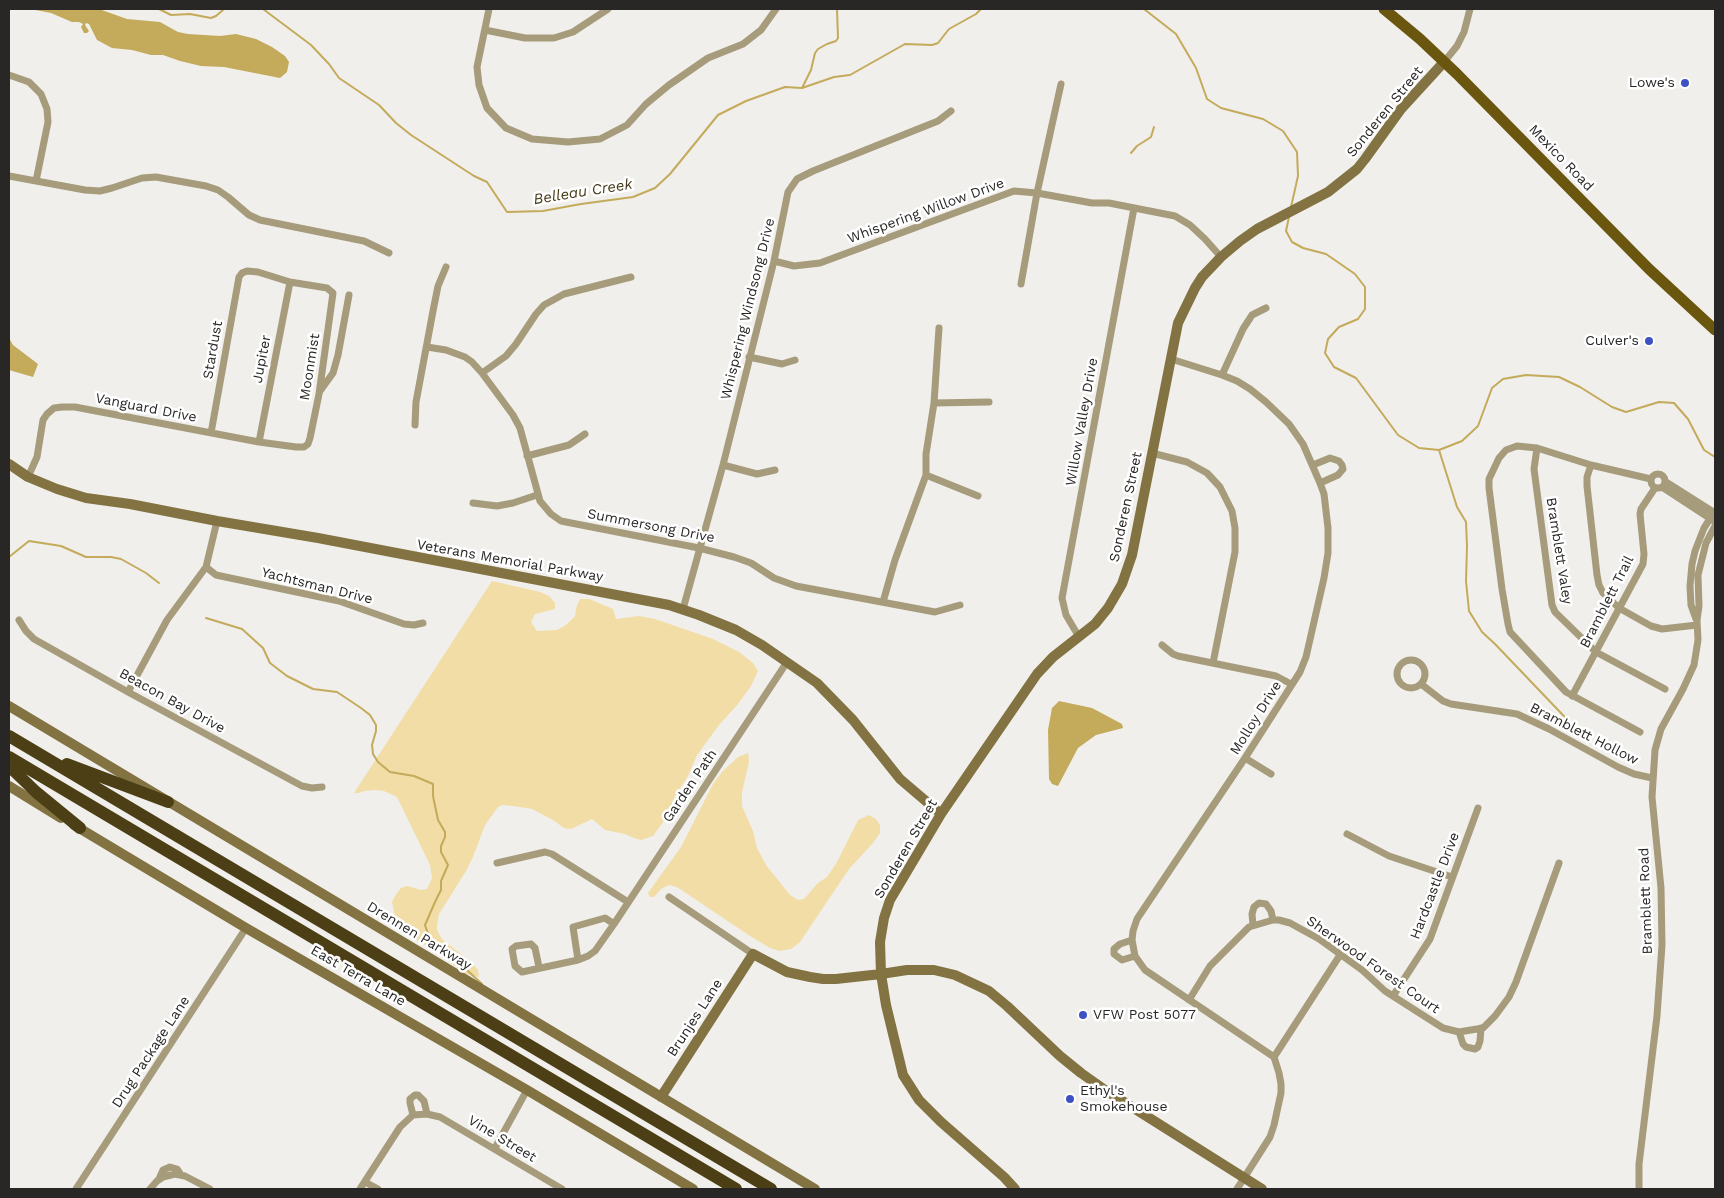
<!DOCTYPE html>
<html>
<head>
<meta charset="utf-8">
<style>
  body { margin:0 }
  #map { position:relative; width:1724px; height:1198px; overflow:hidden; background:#f0efeb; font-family:"Work Sans",sans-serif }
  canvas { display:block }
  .frame { position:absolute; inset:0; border:10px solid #282726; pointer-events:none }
</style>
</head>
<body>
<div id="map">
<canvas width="1724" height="1198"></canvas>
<div class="frame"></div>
</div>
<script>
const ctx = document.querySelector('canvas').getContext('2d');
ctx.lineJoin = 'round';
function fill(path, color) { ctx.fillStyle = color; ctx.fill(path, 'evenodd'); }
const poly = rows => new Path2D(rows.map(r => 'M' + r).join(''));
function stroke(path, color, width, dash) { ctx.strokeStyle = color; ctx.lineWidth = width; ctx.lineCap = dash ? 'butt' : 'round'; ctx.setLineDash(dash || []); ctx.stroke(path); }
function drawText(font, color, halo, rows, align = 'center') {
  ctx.font = font + ' "Work Sans",sans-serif'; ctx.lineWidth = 5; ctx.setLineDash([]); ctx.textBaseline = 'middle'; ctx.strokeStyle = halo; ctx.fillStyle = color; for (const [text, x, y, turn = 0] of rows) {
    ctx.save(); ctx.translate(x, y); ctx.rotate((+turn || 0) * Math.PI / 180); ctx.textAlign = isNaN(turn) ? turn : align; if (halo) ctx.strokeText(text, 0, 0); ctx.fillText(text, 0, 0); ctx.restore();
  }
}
fill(poly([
  [492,581,540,592,549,596,555,603,555,609,535,614,531,622,537,631,557,630,566,625,575,616,577,605,580,599,589,599,613,609,616,619,639,616,655,619,713,639,739,652,753,663,758,671,751,686,738,704,719,725,697,755,688,776,675,796,666,818,653,836,641,840,634,838,625,834,605,830,592,819,571,829,564,828,553,820,532,809,514,806,502,805,498,807,485,825,473,857,466,871,439,914,437,924,437,930,442,939,472,963,478,970,479,977,466,974,433,950,418,941,404,930,395,917,392,902,395,896,401,888,407,886,421,890,427,889,432,878,430,865,397,797,384,791,374,790,364,791,359,793,354,793],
  [748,753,749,762,742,792,742,806,753,831,757,848,766,865,790,895,798,900,804,899,818,883,827,877,837,862,858,820,869,815,876,819,880,825,880,833,873,843,849,869,800,942,791,949,780,951,770,948,750,936,677,887,669,885,661,889,654,897,650,897,648,893,681,847,713,784,723,771,738,757]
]), '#f1dda5');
fill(poly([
  [30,9,99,9,127,19,160,22,178,32,188,34,220,36,236,34,256,39,272,47,285,56,289,62,287,72,280,78,224,67,201,66,180,61,163,55,151,55,132,50,112,48,97,40,89,24,86,23,85,25,89,31,87,33,84,33,81,27,83,24,79,22,72,22,51,13],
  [9,338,13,345,38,364,33,377,9,370],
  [1059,701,1092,708,1122,724,1123,728,1096,735,1078,748,1058,786,1052,784,1049,779,1048,730,1052,708]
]), '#c4aa5b');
stroke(poly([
  [159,9,171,15,190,14,211,18,216,16,224,9],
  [263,9,311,45,329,64,339,78,379,105,396,123,411,135,474,176,487,182,507,212,543,211,581,204,633,197,655,188,670,174,718,115,746,101,785,87,802,88,834,77,850,75,905,44,932,45,938,43,949,29,976,14,981,9],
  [1144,9,1176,34,1196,68,1207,99,1221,108,1263,119,1283,131,1297,152,1298,176,1291,207],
  [802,88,811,70,815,53,818,49,827,44,836,41,838,38,837,9],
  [1131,153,1137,146,1151,137,1154,127],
  [1289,217,1286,231,1292,242,1303,248,1326,254,1355,274,1365,287,1365,309,1358,319,1339,327,1328,339,1325,353,1334,367,1356,378,1398,435,1419,448,1439,450,1462,441,1478,426,1492,388,1503,379,1526,375,1559,377,1580,387,1612,407,1626,412,1659,402,1674,403,1688,419,1704,450,1715,457],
  [1439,450,1457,507,1466,522,1467,546,1466,581,1469,611,1482,632,1495,644,1581,734],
  [9,557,29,541,61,546,86,557,111,557,121,559,146,573,159,583],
  [206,618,242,629,263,648,270,663,287,676,313,689,337,692,361,708,370,715,376,725,376,731,372,745,373,754,378,762,390,772,414,776,433,784,433,796,438,820,445,832,445,837,441,846,441,852,448,865,441,881,441,890,435,902,425,925,428,934,436,945,455,959,482,984]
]), '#c4aa5b', 2);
stroke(poly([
  [489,9,477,67,479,85,487,108,506,128,532,139,568,142,600,139,627,125,646,104,669,85,708,58,743,44,761,30,776,9],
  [485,30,525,38,554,38,573,32,608,9],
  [1444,62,1457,46,1464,32,1470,9],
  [9,75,29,82,41,94,47,109,48,122,36,181],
  [9,176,85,190,100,191,112,188,142,178,156,177,206,186,218,190,228,197,249,215,260,220,364,241,389,253],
  [774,261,794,266,820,263,1014,191,1037,193,1092,203,1109,203,1175,216,1190,225,1205,239,1221,257],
  [1021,284,1037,193,1061,84],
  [427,347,446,350,465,357,472,362,482,373,513,415,520,428,540,501,551,514,561,521,699,548,734,557,751,563,774,578,796,586,935,612,960,605],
  [749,357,782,364,795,360],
  [1171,359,1222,375,1237,381,1250,389,1266,402,1289,424,1303,444,1320,483,1324,494,1328,528,1328,553,1324,578,1306,657,1300,672,1245,758,1137,919,1133,931,1132,940,1135,956,1145,970,1274,1057,1279,1073,1281,1084,1281,1093,1274,1125,1270,1137,1237,1189],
  [482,373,506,356,516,344,536,314,544,305,564,294,631,277],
  [1222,375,1243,329,1252,315,1266,308],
  [320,391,333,373,338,355,349,295],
  [934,403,989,402],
  [415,425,416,402,433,311,438,286,446,267],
  [259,442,290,282],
  [1537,448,1534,469,1552,605,1555,612,1596,652,1665,689],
  [1152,453,1187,462,1207,473,1220,487,1232,511,1235,528,1235,552,1213,663],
  [527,456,569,445,585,434],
  [723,465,757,474,775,470],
  [1313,465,1330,458,1339,461,1342,465,1343,469,1338,475,1320,483],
  [1591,465,1587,477,1587,486,1597,575,1599,585,1603,593,1619,608,1651,626,1662,629,1697,625],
  '1651 481a7 7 0 1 1 14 0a7 7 0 1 1-14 0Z',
  [926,475,978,496],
  [28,477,37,457,43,420,47,414,54,408,62,407,75,407,259,442,296,447,304,447,308,444,310,438,319,394,333,293,327,288,290,282,258,272,247,271,242,273,239,277,211,433],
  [1666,482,1715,513],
  [1662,487,1714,521],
  [473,503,497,506,513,503,537,495],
  [206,567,216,575,339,601,404,624,414,625,423,623],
  [883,602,895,560,926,475,926,454,934,403,939,328],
  [683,609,723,465,774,261,788,192,797,179,813,171,938,121,951,111],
  [1696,619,1691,605,1690,586,1692,564,1695,551,1704,528,1715,511],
  [19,620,26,631,34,639,128,692,302,786,312,788,322,787],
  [1079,637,1066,615,1062,598,1134,208],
  [1162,645,1173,654,1178,656,1276,676,1291,684],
  '1397 674a14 14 0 1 1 28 0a14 14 0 1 1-28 0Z',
  [1421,684,1443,701,1451,704,1517,714,1549,729,1618,767,1634,774,1652,778],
  [128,692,167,620,206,567,217,521],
  [1572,696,1643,564,1644,554,1640,514,1641,509,1655,488],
  [1640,732,1566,692,1510,632,1508,624,1502,589,1489,488,1489,479,1499,458,1506,450,1517,446,1537,448,1591,465,1651,479],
  [1245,758,1271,774],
  [1347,834,1389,856,1452,877],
  [497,863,545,852,552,854,628,902],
  [669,897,753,954],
  [614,924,605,918,573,927,578,960,588,956,595,951,614,924,787,662],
  [1253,925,1252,914,1254,907,1259,903,1266,904,1271,911,1273,920],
  [1132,940,1120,944,1114,949,1114,954,1122,960,1135,956],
  [539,967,535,948,531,944,516,946,512,949,515,966,522,972,578,960],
  [1393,996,1430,939,1478,808],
  [1189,1000,1210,966,1249,927,1273,920,1279,920,1290,923,1319,939,1362,970,1385,991,1443,1028,1459,1032,1483,1028,1495,1016,1509,997,1516,982,1559,863],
  [1459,1032,1463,1044,1466,1047,1475,1049,1478,1047,1480,1041,1481,1028],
  [1274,1057,1340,955],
  [413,1115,410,1103,410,1099,415,1095,418,1095,424,1101,427,1114],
  [495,1148,527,1090],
  [159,1179,163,1170,170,1167,177,1169,181,1175],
  [365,1182,378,1189],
  [76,1189,246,928],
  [150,1189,157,1181,163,1177,175,1174,185,1176,210,1189],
  [360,1189,400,1127,413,1115,427,1114,440,1117,562,1189],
  [1639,1189,1639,1164,1657,1016,1662,945,1661,888,1652,797,1655,750,1661,729,1683,689,1694,665,1698,640,1697,620,1699,606,1698,575,1706,543,1715,526]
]), '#a69b7b', 7);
stroke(poly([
  [9,464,28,477,57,489,86,498,130,504,217,521,318,538,669,605,699,615,736,630,762,645,817,683,853,720,900,779,941,814],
  [9,706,815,1189],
  [9,786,61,818],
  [74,825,246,928,527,1090,693,1189],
  [661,1097,753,954,787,972,810,977,823,979,836,979,881,974,907,970,934,970,955,975,989,991,1007,1006,1060,1056,1081,1073,1105,1090,1262,1189],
  [1015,1189,1004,1177,941,1122,919,1100,903,1075,886,1005,881,974,880,942,884,918,890,900,941,814,1037,674,1053,657,1095,624,1108,608,1122,584,1132,555,1178,323,1195,288,1202,277,1221,257,1240,241,1257,229,1328,192,1357,169,1365,159,1401,109,1444,62]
]), '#837342', 10);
stroke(poly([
  [1384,9,1420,39,1457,74,1649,269,1715,330]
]), '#6a560f', 11);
stroke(poly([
  [9,736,771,1189],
  [9,757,736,1189],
  [67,764,168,802],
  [9,766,36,792,80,828]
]), '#4d3f15', 12);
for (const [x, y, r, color] of [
  [1685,83,5,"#3e51c4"],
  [1649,341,5,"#3e51c4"],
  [1083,1015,5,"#3e51c4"],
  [1070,1099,5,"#3e51c4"]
]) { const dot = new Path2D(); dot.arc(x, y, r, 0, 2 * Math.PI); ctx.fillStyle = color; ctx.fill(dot); stroke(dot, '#fff', 2); }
drawText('14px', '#282726', '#fff', [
  ["Lowe's",1675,83],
  ["Culver's",1639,341],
  ["VFW Post 5077",1093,1015,"left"],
  ["Ethyl's",1080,1091,"left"],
  ["Smokehouse",1080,1107,"left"]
], 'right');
drawText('14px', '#282726', '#fff', [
  ["Sonderen Street",1385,112,-51],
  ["Mexico Road",1561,158,46],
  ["Whispering Willow Drive",926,211,-20],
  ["Whispering Windsong Drive",748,309,-76],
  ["Stardust",213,350,-80],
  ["Jupiter",262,359,-79],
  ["Moonmist",310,367,-81],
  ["Vanguard Drive",146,408,11],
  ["Willow Valley Drive",1082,422,-80],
  ["Sonderen Street",1126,507,-78],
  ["Summersong Drive",651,526,11],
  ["Bramblett Valey",1559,551,81],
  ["Veterans Memorial Parkway",510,561,10],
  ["Yachtsman Drive",317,586,14],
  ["Bramblett Trail",1607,602,-63],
  ["Beacon Bay Drive",172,701,29],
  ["Molloy Drive",1256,718,-58],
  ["Bramblett Hollow",1584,734,27],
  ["Garden Path",690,786,-56],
  ["Sonderen Street",906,849,-60],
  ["Hardcastle Drive",1435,886,-69],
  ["Bramblett Road",1646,901,-92],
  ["Drennen Parkway",419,936,31],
  ["Sherwood Forest Court",1373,965,35],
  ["East Terra Lane",358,976,30],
  ["Brunjes Lane",695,1018,-57],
  ["Drug Package Lane",151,1052,-57],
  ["Vine Street",502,1139,31]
]);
drawText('italic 15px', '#443815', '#fff', [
  ["Belleau Creek",583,192,-9]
]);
</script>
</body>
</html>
